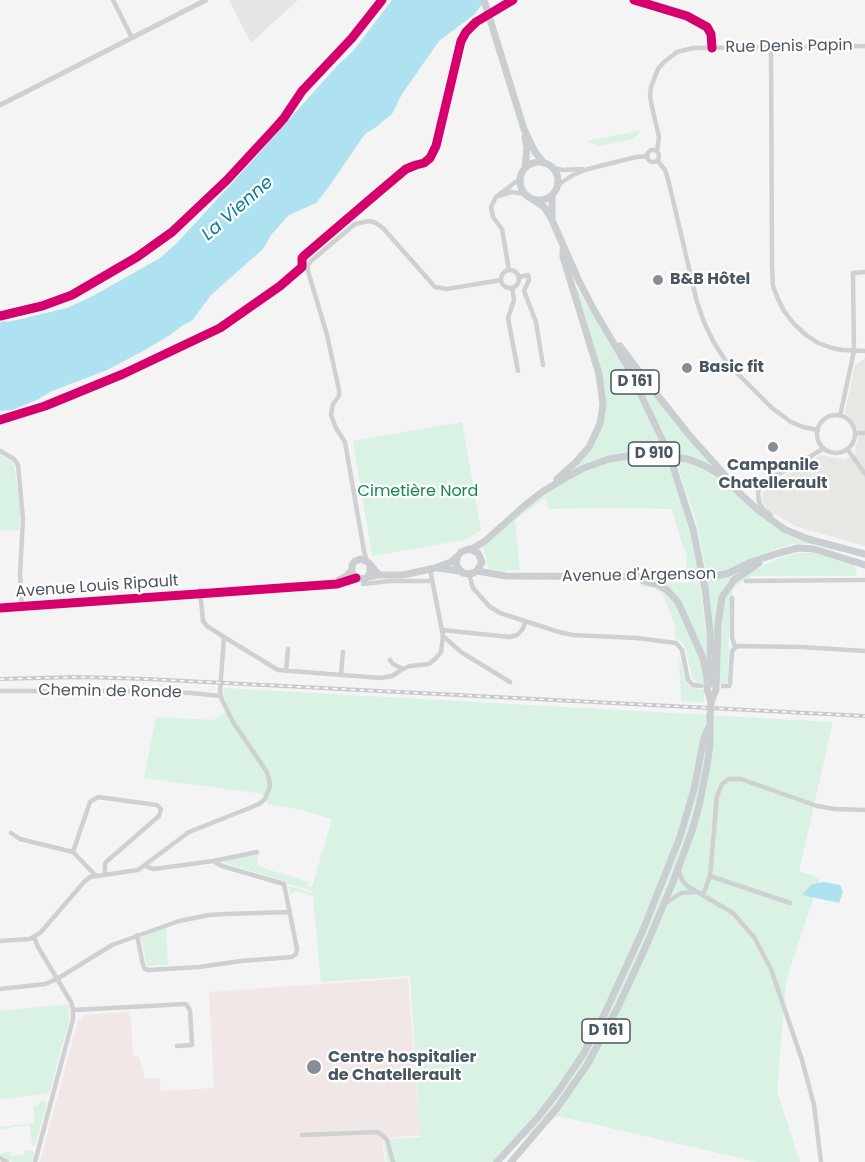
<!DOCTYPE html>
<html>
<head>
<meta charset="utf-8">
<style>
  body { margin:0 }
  canvas { display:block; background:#f4f4f4 }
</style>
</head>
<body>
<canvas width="865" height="1162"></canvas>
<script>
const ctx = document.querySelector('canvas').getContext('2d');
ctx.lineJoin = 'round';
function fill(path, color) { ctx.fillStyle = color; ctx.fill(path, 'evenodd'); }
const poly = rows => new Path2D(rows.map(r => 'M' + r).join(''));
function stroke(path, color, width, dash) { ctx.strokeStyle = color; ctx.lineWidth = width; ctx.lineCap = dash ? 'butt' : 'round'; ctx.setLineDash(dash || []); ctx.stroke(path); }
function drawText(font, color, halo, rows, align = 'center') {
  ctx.font = font + ' Poppins,sans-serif'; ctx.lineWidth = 4.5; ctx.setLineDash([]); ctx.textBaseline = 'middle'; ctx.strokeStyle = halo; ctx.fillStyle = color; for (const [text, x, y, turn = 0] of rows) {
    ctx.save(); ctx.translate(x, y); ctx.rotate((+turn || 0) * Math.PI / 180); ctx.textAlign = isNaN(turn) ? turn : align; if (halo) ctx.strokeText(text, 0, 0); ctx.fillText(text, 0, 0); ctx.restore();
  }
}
fill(poly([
  [865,358,865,546,795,526,768,510,762,501,764,486,799,469,820,455,845,460,855,454,856,444,858,440,858,428,845,412,855,365]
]), '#e8e7e3');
fill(poly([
  [229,0,298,0,251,43]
]), '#e6e5e6');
fill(poly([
  [408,978,420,1135,389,1138,382,1142,385,1162,40,1162,78,1021,84,1015,129,1012,131,1021,133,1057,139,1056,145,1079,159,1078,161,1091,214,1088,209,992]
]), '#f1e7e6');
fill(poly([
  [640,130,639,134,632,139,599,146,587,142,587,141],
  [577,288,624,369,653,426,664,453,648,452,575,470,573,467,588,451,605,404,575,289],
  [651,391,711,462,710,466,675,455,645,395],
  [462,422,481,530,465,540,372,556,353,441],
  [0,455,11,460,14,464,20,509,19,530,0,530],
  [623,457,665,457,668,460,686,514,698,571,686,572,687,554,683,547,672,509,611,508,548,509,546,497,515,520,520,570,500,571,488,568,486,557,482,548,528,507,560,484,584,470],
  [677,459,701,466,727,483,773,526,789,535,810,543,810,544,793,544,779,548,730,570,709,574,708,572,706,571,696,521,676,462],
  [799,553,813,553,852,564,854,565,857,572,856,576,752,576,734,587,730,602,728,681,723,684,719,684,721,625,725,597,737,580,750,572,779,558],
  [743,569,726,583,722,591,718,601,715,674,708,581,720,579],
  [660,582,687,583,700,582,706,633,708,672,678,598,671,590],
  [654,585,659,587,673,598,700,655,705,684,697,683,692,678,686,649,682,642,675,638,675,625,663,595,654,588,638,586],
  [679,657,687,684,693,688,704,690,704,703,681,701],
  [223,688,833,722,799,871,820,878,786,981,777,1091,800,1162,757,1162,558,1116,508,1148,493,1162,387,1162,384,1142,389,1139,420,1137,410,976,321,982,313,896,296,891,290,895,289,886,313,893,313,891,288,884,285,881,221,862,258,852,257,866,309,882,308,886,312,887,332,819,302,810,268,804,262,794,144,778,156,717,213,720,229,710,225,702],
  [166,927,168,965,147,966,141,938],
  [68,1004,69,1012,69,1021,49,1093,0,1100,0,1011],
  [39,1101,45,1101,47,1104,35,1145,32,1146,30,1125,0,1129,0,1127,35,1123,33,1106,40,1105],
  [32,1150,34,1153,32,1162,13,1162,0,1155,1,1153,10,1152,11,1156,24,1155,24,1151]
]), '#d9f2e3');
fill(poly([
  [392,0,488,0,480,7,474,15,439,41,402,94,392,114,376,127,365,134,328,188,316,203,289,215,271,235,263,249,211,295,192,321,183,325,170,335,145,350,107,370,50,392,39,399,12,410,0,411,0,323,2,321,8,322,67,308,91,297,160,258,176,244,243,171,336,67,353,51],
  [824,882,840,885,843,892,839,903,802,895,812,884]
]), '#aee2f0');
stroke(poly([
  [113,0,132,38],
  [771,47,772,266,773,286,778,299,784,311,794,324,806,335,818,343,832,348,842,350,865,351],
  '647 156a6 6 0 1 1 12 0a6 6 0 1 1-12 0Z',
  [657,151,659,137,652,107,650,96,651,87,658,69,664,62,677,52,693,48,865,46],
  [657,160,665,170,668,179,697,302,704,322,713,341,725,360,733,369,772,408,791,422,803,427,818,430],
  [553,168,563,170,582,169],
  [558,185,573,175,588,169,636,157,648,156],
  [499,196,511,192,525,194],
  '501 279a9 9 0 1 1 18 0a9 9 0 1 1-18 0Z',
  [509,270,502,229,493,217,491,207,496,197,521,178],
  [519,277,528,275,529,280,524,291,536,322,543,365],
  [512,288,514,300,508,318,518,371],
  '817 434a19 19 0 1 1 38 0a19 19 0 1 1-38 0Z',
  [840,416,854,351,853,273,865,272],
  [855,433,865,433],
  [848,450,865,474],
  [0,451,14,459,18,465,23,519,20,575,22,607],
  [771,515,763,509,759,502,758,492,762,483,769,478,792,468,824,448],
  [367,561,364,551,345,442,336,428,331,415,333,404,339,396,339,390,327,335,308,271,308,265,311,261,355,224,369,221,376,223,383,228,435,287,447,289,501,280],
  [430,569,443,636,461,652,510,682],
  [469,574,473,588,489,606,500,613,559,632,573,635,637,638,676,643,682,650,688,680,693,685,701,686],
  [746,581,865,580],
  [363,584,390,581,432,581],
  [732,598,732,637,735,647],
  [442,630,510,637,517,635,522,630,526,621],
  [224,637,278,670,381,678,392,676,403,669,410,666,429,664,436,658,441,652,443,636],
  [390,660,393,664,403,669],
  [286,671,288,649],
  [341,675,343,652],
  [723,686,729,686,730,684,732,651,737,646,801,647,865,651],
  [0,691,119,691,191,693,221,696],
  [11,833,20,839,73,852,90,802,98,797,157,805,161,809,159,816,106,862,105,864,105,874],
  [73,852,96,876],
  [213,861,257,852],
  [678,868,682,880,687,886,733,913,754,937,771,969,802,1060,814,1105,821,1162],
  [710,876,790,903],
  [703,895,710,876,717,796,722,784,729,779,741,779,817,806,835,809,865,810],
  [666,903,681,893,695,892],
  [137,935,143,965,145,969,149,970,199,967,241,961,292,957,296,954,297,949,284,884,222,866,213,861,154,869,145,866],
  [34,937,38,947,71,1002,73,1010,73,1019,35,1162],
  [0,941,30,939,41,932,84,882,90,877,138,870,189,832,252,807,259,804,265,799,270,786,269,779,267,772,233,722,222,700,220,692,224,637,207,626,203,621,200,590],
  [0,989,45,984,57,979,112,945,179,921,209,915,225,914,290,912],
  [73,1010,186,1004,190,1010,192,1045,177,1046],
  [302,1135,377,1132,382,1135,387,1140,393,1162],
  [0,1158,7,1162]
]), '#ced0d2', 4.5);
stroke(poly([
  [0,105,206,0]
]), '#ced0d2', 5);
stroke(poly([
  [484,0,524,129,535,152,544,163],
  '520 181a19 19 0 1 1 38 0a19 19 0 1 1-38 0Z',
  [525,168,527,148,525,137],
  [552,195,552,220],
  [532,199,544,207,552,220,578,279,594,310,627,366,666,447],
  [620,346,647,382,690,436,725,475],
  [672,463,693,529,701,569],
  [557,479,576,462,589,447,600,424,603,405,599,374,563,257,563,251],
  [472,549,485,541,523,507,542,492,567,477,584,468,609,459,640,454,670,456,688,459,703,465,719,474,758,510,784,529,808,539,865,554],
  [370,566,370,574,365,579,356,578,352,573,352,565,355,561,361,559,368,562,379,575],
  [438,568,460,571],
  [477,571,482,562,478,553,469,549,461,552,458,556,456,562,458,568,463,573,471,574,477,571,506,576,713,577,729,573,751,562,779,553,798,548,814,549,865,565],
  [368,577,379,575,403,575,435,568,451,562,458,556],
  [339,580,345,577,351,571],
  [643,581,656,584,667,590,678,602,703,658,707,677,707,689,711,702],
  [705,588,710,631,711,684],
  [0,608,337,584,356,578],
  [711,702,716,690,718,624,722,597,734,580,759,563],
  [497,1162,539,1116,559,1090,584,1053,605,1013,643,930,680,837,694,789,704,738,709,727],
  [511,1162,557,1108,587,1065,618,1007,647,944,673,882,692,831,699,806,707,766,710,745,710,715]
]), '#caced1', 7);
const rail = poly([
  [0,679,79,677,147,679,865,716]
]);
stroke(rail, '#c9cacc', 4);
stroke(rail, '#fff', 1.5, [4.5]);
stroke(poly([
  [666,447,672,463],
  [701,569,705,588],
  [710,715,711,704]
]), '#caced1', 7);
stroke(poly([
  [634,0,687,16,707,27,711,34,712,48],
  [0,316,42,306,72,295,137,257,172,232,227,180,277,126,284,118,302,91,352,38,382,0],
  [0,420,45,406,123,374,220,328,280,286,302,267,302,258,305,255,374,196,406,169,416,165,424,163,430,158,436,146,461,41,466,32,476,22,513,0],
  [0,608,337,584,356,578]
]), '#d6006c', 9);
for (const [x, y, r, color] of [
  [658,280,6,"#868d94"],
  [687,368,6,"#868d94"],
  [773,447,6,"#868d94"],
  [314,1067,8,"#868d94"]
]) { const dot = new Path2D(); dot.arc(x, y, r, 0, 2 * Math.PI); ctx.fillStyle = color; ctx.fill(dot); stroke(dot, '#fff', 2); }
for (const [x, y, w] of [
  [635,382,48],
  [654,454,51],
  [606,1031,48]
]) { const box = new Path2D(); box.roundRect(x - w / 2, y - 12, w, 24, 4.5); ctx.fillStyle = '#fff'; ctx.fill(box); stroke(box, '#4a5661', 1.5); }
drawText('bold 15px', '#4a5661', null, [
  ["D 161",635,382],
  ["D 910",654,454],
  ["D 161",606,1031]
]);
drawText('16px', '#4a5661', '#fff', [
  ["Rue Denis Papin",789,47,-1],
  ["Avenue d'Argenson",639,576,-1],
  ["Avenue Louis Ripault",97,587,-4],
  ["Chemin de Ronde",110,692,1]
]);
drawText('bold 16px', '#4a5661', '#fff', [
  ["B&B Hôtel",670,280],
  ["Basic fit",699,368],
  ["Campanile",773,466,"center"],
  ["Chatellerault",773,484,"center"],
  ["Centre hospitalier",328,1058],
  ["de Chatellerault",328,1076]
], 'left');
drawText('16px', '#17864f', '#fff', [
  ["Cimetière Nord",418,492]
]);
drawText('italic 18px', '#0c7c9b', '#fff', [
  ["La Vienne",238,209,-41]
]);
</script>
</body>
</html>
